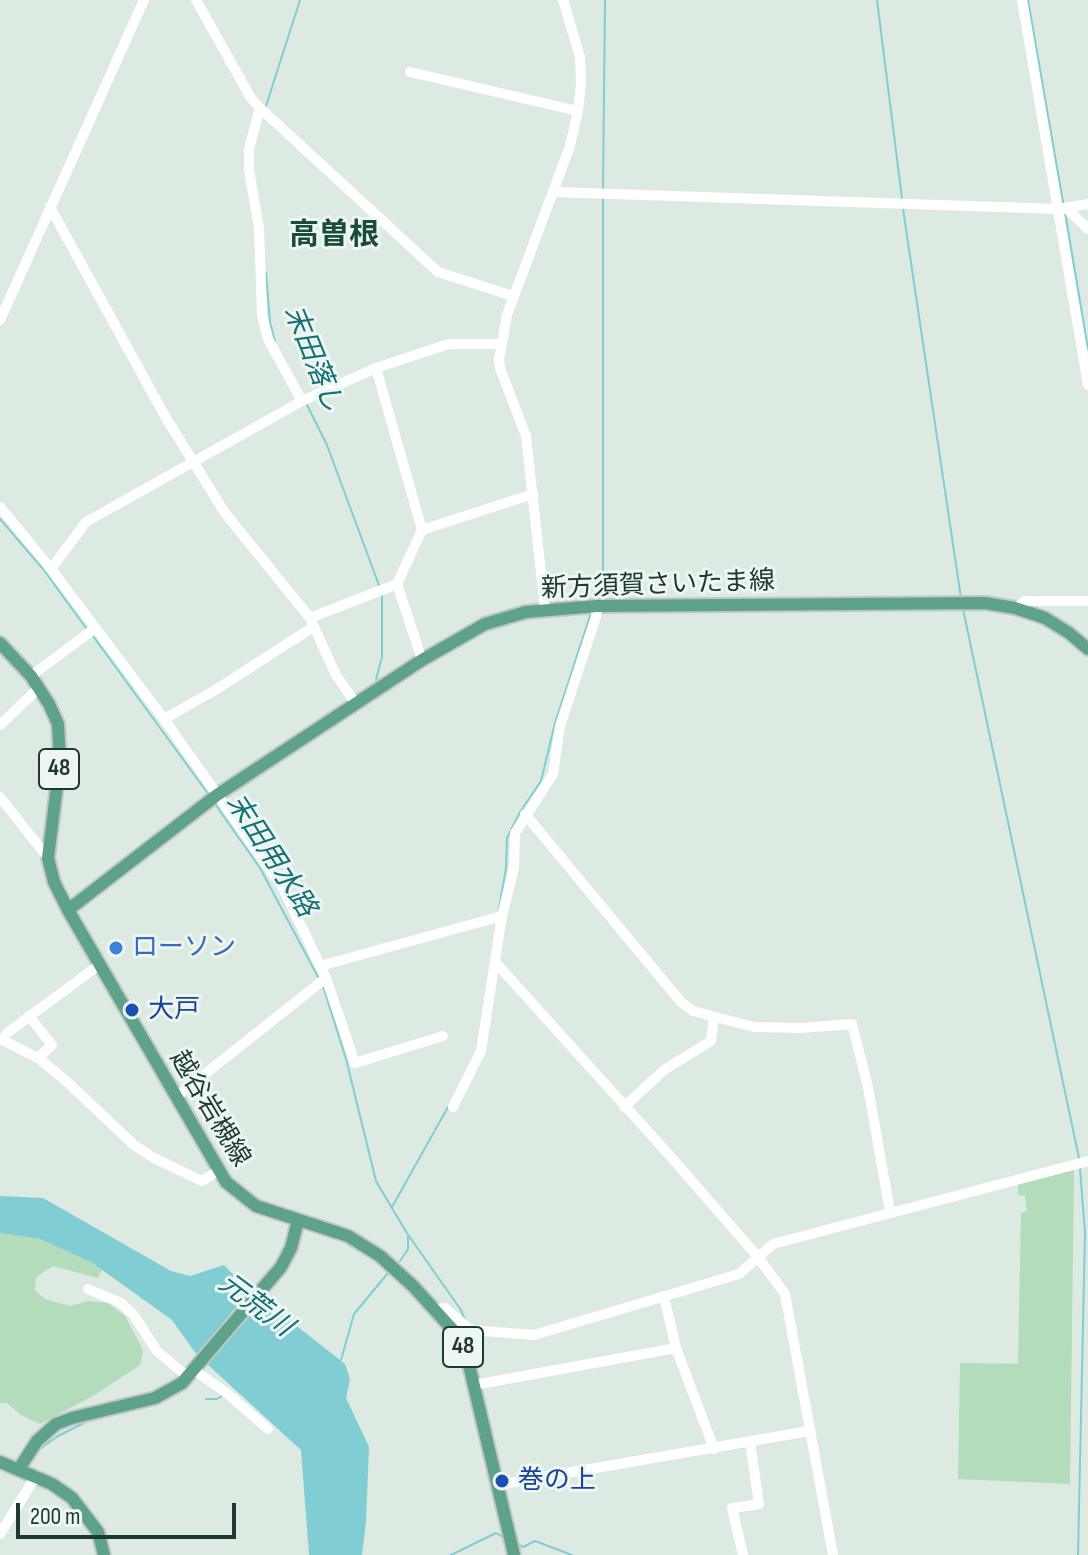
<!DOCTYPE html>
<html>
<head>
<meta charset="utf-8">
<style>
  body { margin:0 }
  #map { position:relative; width:1088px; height:1555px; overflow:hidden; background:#dceae2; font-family:"Sofia Sans Condensed",sans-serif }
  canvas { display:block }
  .scale { position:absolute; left:16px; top:1503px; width:220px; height:36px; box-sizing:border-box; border:4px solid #1e392f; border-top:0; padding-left:10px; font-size:24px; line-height:28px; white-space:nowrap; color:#1e392f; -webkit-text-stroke:6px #edf6f0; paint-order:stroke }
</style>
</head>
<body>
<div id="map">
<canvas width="1088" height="1555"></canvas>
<div class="scale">200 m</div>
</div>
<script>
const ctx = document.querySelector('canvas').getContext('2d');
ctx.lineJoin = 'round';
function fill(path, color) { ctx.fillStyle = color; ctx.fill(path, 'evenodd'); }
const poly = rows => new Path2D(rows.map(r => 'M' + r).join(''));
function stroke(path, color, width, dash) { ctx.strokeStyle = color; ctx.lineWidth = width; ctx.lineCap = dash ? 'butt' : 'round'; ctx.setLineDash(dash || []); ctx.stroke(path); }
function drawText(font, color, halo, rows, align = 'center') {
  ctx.font = font + ' "Sofia Sans Condensed","Noto Sans JP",sans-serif'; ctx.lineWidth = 6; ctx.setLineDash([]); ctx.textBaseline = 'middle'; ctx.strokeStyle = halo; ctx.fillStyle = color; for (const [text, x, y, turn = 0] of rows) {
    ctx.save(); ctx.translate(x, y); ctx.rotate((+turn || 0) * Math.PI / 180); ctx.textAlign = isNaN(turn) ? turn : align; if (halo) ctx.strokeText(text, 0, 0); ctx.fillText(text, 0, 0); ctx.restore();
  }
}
fill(poly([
  [1074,1170,1070,1484,958,1479,960,1363,1018,1364,1021,1213,1027,1211,1025,1196,1018,1195,1018,1184],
  [0,1233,40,1239,91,1262,102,1270,98,1278,53,1266,36,1277,35,1290,45,1299,70,1306,88,1301,108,1303,125,1316,143,1350,140,1365,93,1396,40,1424,21,1415,7,1403,0,1403]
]), '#b3dcbb');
fill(poly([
  [0,1196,43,1198,171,1271,190,1276,224,1265,249,1291,197,1355,172,1320,91,1262,40,1239,0,1233],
  [260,1297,345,1364,350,1379,346,1398,369,1447,366,1522,362,1555,309,1555,301,1450,206,1363]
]), '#80ced3');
stroke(poly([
  [877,0,902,199],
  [1028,0,1063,202],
  [265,109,300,0],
  [603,188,605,0],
  [903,209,961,598],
  [1065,212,1088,349],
  [266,273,270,322,275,342],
  [307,405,327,445,380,588],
  [0,519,43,569,86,628],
  [595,599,603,576,603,199],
  [963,609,1079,1158],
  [93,636,209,795],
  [376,680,382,657,382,594],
  [215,804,260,868,318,977],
  [499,909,506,868,507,838,520,812,541,781,555,723,591,613],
  [323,986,346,1059,376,1181,408,1235,408,1249,400,1261],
  [392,1207,448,1107],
  [409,1236,461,1310,465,1320],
  [341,1360,354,1314,388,1273],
  [206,1399,217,1399,222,1396],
  [41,1448,58,1436,84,1423],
  [518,1544,523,1547,535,1541,572,1555],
  [451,1555,496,1533,505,1538],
  [1078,1555,1085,1233,1080,1169]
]), '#80ced3', 2);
const major = poly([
  [0,643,31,676,49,704,58,724,60,761,48,858,54,882,68,910,226,1182,256,1206,348,1236,380,1256,413,1286,453,1330,469,1365,514,1555],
  [68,910,217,795,422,660,485,624,526,612,597,606,985,603,1015,608,1045,618,1069,633,1088,649],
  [0,1462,52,1484,72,1498,98,1532,104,1555],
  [19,1469,37,1441,56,1424,72,1418,155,1398,182,1383,281,1267,291,1248,298,1220]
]);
stroke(major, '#c0c8c5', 16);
stroke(poly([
  [196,0,251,98,260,108,438,272,513,296],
  [1022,0,1088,385],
  [410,72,578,111],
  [260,108,249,149,249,170,259,228,262,315,268,339,302,401],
  [554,192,1059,209,1088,204],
  [50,207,166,418,194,463,225,513,310,618,336,675,356,704],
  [1067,209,1088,229],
  [0,320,144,0],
  [376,368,422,530,397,584,422,660],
  [0,507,51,569,164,719,283,888,326,978,355,1063,443,1036],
  [422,530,533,494],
  [51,569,86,522,302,401,376,368,449,344,501,344],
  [1015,608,1025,601,1088,601],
  [545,609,526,436,500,368,499,360,507,315,570,146,578,111,581,84,580,57,563,0],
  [310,618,397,584],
  [31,676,94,629],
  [164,719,217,689,313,627],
  [0,725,39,688],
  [0,797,48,858],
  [525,814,681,1002,693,1011,754,1027,801,1028,852,1024,868,1087,890,1212],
  [496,963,671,1157,758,1257,785,1294,833,1555],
  [320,966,502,916],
  [29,1016,52,1045,38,1058],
  [0,1039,38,1058,64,1079,134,1145,154,1158,202,1181,218,1171],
  [4,1039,7,1033,99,965],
  [176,1097,326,978],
  [453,1107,481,1051,502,916,514,867,515,833,553,774,560,726,596,617,597,606],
  [624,1107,664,1070,711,1041,714,1017],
  [88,1289,121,1303,133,1314,157,1351,188,1377],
  [664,1297,676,1348,714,1449],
  [436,1309,445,1308,470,1330,534,1335,739,1274,773,1244,1088,1161],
  [194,1370,228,1394,268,1429],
  [474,1385,676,1348],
  [498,1485,809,1431],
  [0,1534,36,1476],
  [743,1555,732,1508,759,1504,750,1442]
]), '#fff', 10);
stroke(major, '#5ea28a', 12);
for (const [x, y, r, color] of [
  [116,948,8,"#3f7fe0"],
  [132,1010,8,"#1a4fb4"],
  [502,1481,8,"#1a4fb4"]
]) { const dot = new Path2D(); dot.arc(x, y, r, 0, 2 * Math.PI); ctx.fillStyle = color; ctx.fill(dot); stroke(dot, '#edf6f0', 3); }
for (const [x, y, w] of [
  [59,769,40],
  [463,1347,40]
]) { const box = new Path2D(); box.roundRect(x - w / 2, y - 20, w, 40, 6); ctx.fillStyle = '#edf6f0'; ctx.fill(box); stroke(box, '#1e392f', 2); }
drawText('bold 24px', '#1e392f', null, [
  ["48",59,769],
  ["48",463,1347]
]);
drawText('26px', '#1e392f', '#edf6f0', [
  ["新方須賀さいたま線",658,586,-2],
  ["越谷岩槻線",209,1109,59]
]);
drawText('26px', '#366cbe', '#edf6f0', [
  ["ローソン",132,948]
], 'left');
drawText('26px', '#164399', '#edf6f0', [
  ["大戸",148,1010],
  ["巻の上",518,1481]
], 'left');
drawText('italic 28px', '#167077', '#edf6f0', [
  ["末田落し",312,359,68],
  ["末田用水路",270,856,57],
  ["元荒川",255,1306,37]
]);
drawText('bold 30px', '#194c3b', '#edf6f0', [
  ["高曽根",334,236]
]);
</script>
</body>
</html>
